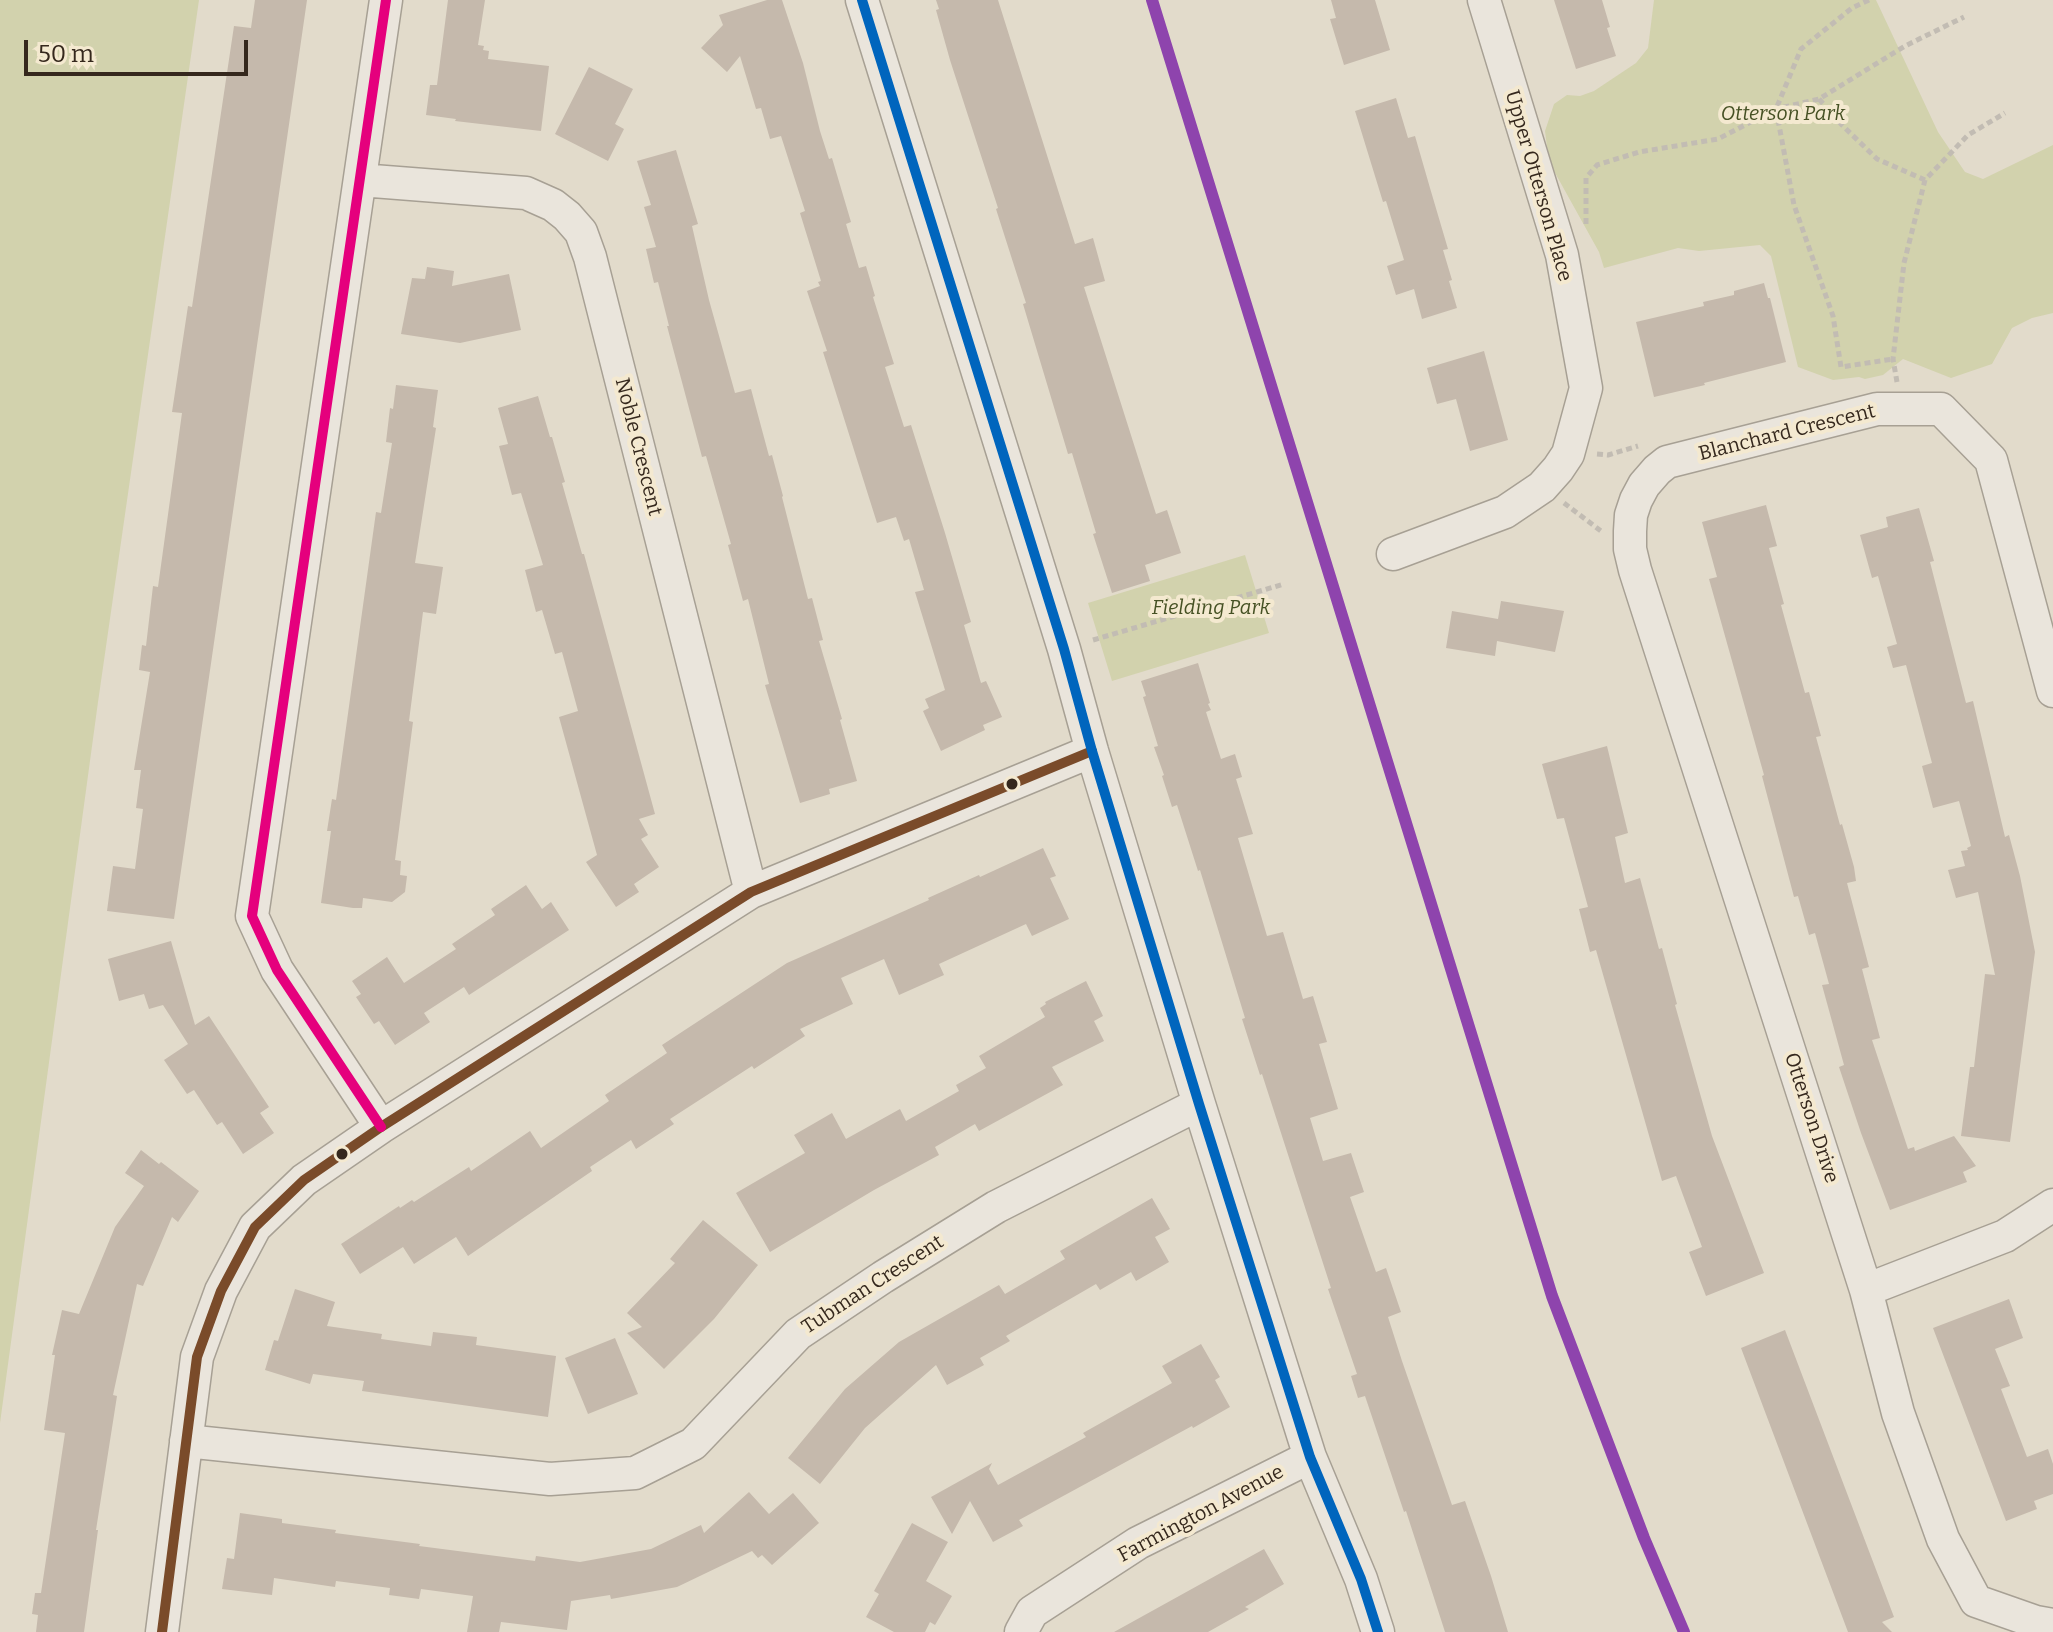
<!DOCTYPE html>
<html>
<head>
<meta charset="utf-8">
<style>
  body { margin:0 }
  #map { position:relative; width:2053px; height:1632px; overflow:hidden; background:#e2dbcb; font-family:Bitter,serif }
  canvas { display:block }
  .scale { position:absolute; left:24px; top:40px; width:224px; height:36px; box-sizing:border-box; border:4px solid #35281d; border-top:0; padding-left:10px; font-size:24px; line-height:28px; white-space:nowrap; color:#35281d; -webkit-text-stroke:6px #f4e9d0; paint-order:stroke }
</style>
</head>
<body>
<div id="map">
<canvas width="2053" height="1632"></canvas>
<div class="scale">50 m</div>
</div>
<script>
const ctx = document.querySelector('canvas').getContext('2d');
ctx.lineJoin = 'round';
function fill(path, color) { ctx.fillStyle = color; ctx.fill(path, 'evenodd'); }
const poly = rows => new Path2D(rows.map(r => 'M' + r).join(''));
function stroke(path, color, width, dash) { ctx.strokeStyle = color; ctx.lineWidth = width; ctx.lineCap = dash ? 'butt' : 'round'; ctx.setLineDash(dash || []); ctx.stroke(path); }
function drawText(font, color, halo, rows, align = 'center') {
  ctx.font = font + ' Bitter,serif'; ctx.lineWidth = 8; ctx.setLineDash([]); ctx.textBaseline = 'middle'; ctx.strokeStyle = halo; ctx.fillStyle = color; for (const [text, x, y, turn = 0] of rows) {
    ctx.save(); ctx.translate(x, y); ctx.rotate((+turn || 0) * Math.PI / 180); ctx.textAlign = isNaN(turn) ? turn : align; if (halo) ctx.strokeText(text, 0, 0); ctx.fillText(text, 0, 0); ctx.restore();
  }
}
fill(poly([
  [0,0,199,0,98,702,0,1423],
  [1654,0,1876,0,1938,132,1965,172,1983,179,2053,145,2053,313,2032,318,2012,328,1992,364,1951,378,1903,359,1883,375,1865,379,1859,377,1833,380,1798,367,1771,256,1760,245,1699,251,1678,248,1604,268,1599,252,1549,162,1545,131,1554,104,1567,95,1580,96,1594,91,1636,63,1648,48],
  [1245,555,1269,633,1112,681,1088,603]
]), '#d2d2ad');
fill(poly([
  [255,0,307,0,174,919,107,911,113,866,135,869,143,809,136,808,141,770,134,770,150,672,139,670,142,645,146,646,153,586,158,587,182,413,172,412,188,306,192,307,234,26,251,28],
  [448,0,485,0,478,45,484,46,483,50,489,51,488,59,549,66,541,131,455,121,456,119,426,115,430,85,437,85],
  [767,0,782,0,803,63,820,131,829,159,832,158,851,222,846,224,859,268,866,266,875,296,873,297,894,364,885,367,904,427,911,425,945,533,971,622,964,625,981,683,986,681,1002,717,983,725,985,730,941,751,923,711,929,708,925,699,945,690,915,592,924,590,909,539,904,541,896,517,877,523,842,412,823,352,827,351,807,291,820,286,818,282,821,281,800,213,805,211,781,136,770,139,761,108,756,109,740,56,727,72,701,48,723,25,719,15],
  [936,0,998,0,1075,244,1093,238,1105,281,1084,287,1156,514,1167,510,1181,553,1145,565,1150,581,1112,593,1093,534,1096,533,1072,453,1068,454,1023,304,1026,303,996,209,998,208,950,60,936,10,939,9],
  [1331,0,1375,0,1390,50,1344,65,1330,19,1336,18],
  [1554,0,1602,0,1610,27,1607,28,1616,56,1576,69],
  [589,67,633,89,615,124,624,129,608,161,555,134],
  [1396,98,1408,138,1415,136,1430,188,1448,249,1443,250,1452,280,1449,281,1457,308,1422,319,1414,289,1396,295,1387,266,1404,260,1386,201,1383,202,1355,111],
  [676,150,698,224,692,226,709,300,735,393,751,389,769,456,772,455,783,496,782,497,808,599,812,598,823,640,819,641,842,719,840,720,857,781,829,789,830,794,800,803,765,685,769,684,748,599,743,601,728,545,731,544,706,456,702,457,667,326,669,326,658,282,654,283,646,249,656,247,644,207,651,205,637,161],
  [427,267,454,271,452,286,509,274,521,330,460,343,401,334,412,278,425,279],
  [1764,283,1768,298,1770,298,1786,362,1704,383,1705,385,1654,397,1636,322,1704,306,1703,302,1734,295,1734,291],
  [1484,351,1508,440,1470,451,1456,399,1437,404,1427,368],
  [396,385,438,390,433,427,436,428,415,563,443,567,436,614,423,612,409,721,413,722,395,860,401,861,400,875,407,876,405,892,392,902,363,898,362,908,353,908,321,903,331,831,327,831,332,799,336,800,340,771,376,512,381,513,392,443,386,442,390,408,393,409],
  [538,396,550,437,552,437,565,482,562,483,582,554,584,554,655,814,639,819,648,835,641,839,659,867,634,884,639,892,616,907,586,862,597,855,559,717,578,711,562,652,555,654,542,610,536,612,525,570,543,565,521,493,512,495,499,446,508,444,498,408],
  [1766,505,1777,546,1769,548,1784,604,1781,605,1805,693,1809,692,1821,736,1816,737,1840,825,1842,824,1854,867,1856,881,1847,883,1869,967,1862,969,1880,1038,1872,1040,1908,1149,1914,1147,1915,1151,1954,1136,1976,1166,1963,1172,1967,1182,1890,1210,1861,1133,1839,1067,1844,1065,1822,985,1829,984,1815,933,1809,935,1798,896,1794,897,1762,776,1764,775,1709,579,1717,577,1702,522],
  [1919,508,1934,561,1930,562,1966,703,1973,701,2005,837,2009,835,2020,876,2035,952,2010,1142,1961,1136,1970,1067,1974,1067,1985,974,1995,975,1978,892,1956,898,1948,870,1965,866,1961,851,1968,850,1967,848,1971,846,1959,801,1933,808,1922,766,1932,763,1906,665,1893,668,1887,647,1897,644,1878,576,1872,578,1860,535,1888,527,1886,517],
  [1501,601,1564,611,1555,652,1497,641,1495,656,1446,648,1452,611,1498,619],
  [1198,663,1210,703,1208,704,1211,710,1206,712,1221,759,1235,754,1242,777,1236,779,1253,834,1238,838,1267,936,1283,932,1303,999,1313,996,1327,1042,1319,1044,1338,1109,1310,1118,1323,1161,1351,1153,1364,1192,1350,1197,1376,1272,1386,1268,1401,1312,1388,1317,1402,1361,1452,1505,1465,1501,1491,1576,1508,1632,1445,1632,1406,1511,1404,1512,1365,1396,1358,1398,1351,1376,1357,1374,1328,1289,1331,1288,1262,1074,1260,1075,1242,1019,1245,1018,1200,870,1198,871,1177,805,1172,807,1162,776,1164,775,1154,747,1158,746,1143,697,1146,696,1141,681],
  [1607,746,1628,833,1615,837,1625,883,1640,878,1659,949,1662,948,1677,1004,1675,1005,1712,1136,1764,1273,1706,1296,1689,1252,1702,1247,1676,1176,1662,1181,1596,950,1590,952,1579,909,1588,907,1564,818,1557,819,1542,764],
  [1043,848,1056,876,1050,878,1069,919,1032,936,1026,924,939,964,944,975,899,995,884,959,841,978,853,1004,800,1029,805,1036,754,1069,752,1066,670,1119,674,1124,636,1149,631,1140,590,1167,592,1171,468,1256,456,1237,414,1264,403,1247,360,1274,341,1244,399,1206,400,1208,412,1200,414,1202,469,1167,471,1171,530,1131,541,1148,609,1101,605,1095,667,1053,662,1045,787,963,929,900,928,898,979,875,980,877],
  [526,885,542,909,551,902,569,930,469,995,464,987,424,1013,430,1022,395,1045,379,1021,374,1024,356,997,361,994,352,981,387,957,404,983,456,949,452,944,495,915,491,909],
  [171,941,195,1025,209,1016,269,1107,260,1113,274,1133,243,1154,222,1122,217,1125,194,1090,187,1094,164,1060,188,1044,163,1005,149,1009,144,994,119,1001,108,959],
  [1086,981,1103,1016,1094,1021,1104,1041,1052,1067,1063,1085,979,1131,975,1124,935,1147,939,1155,874,1190,770,1252,736,1193,805,1153,794,1135,832,1113,846,1139,900,1109,906,1121,959,1091,956,1085,986,1068,979,1056,1045,1017,1040,1008,1046,1004,1045,1002],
  [141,1150,159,1164,161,1162,199,1191,178,1222,172,1217,143,1286,137,1284,113,1395,117,1396,96,1530,98,1530,84,1632,36,1632,38,1615,32,1614,35,1593,41,1593,65,1433,44,1430,55,1355,52,1355,62,1310,79,1314,115,1227,144,1186,125,1173],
  [1152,1198,1170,1229,1155,1237,1169,1262,1136,1281,1131,1272,1100,1290,1096,1284,1006,1336,1010,1341,980,1358,984,1365,947,1385,936,1365,865,1428,820,1484,788,1458,845,1389,899,1342,999,1285,1005,1294,1065,1259,1060,1251],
  [703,1220,758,1265,714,1319,664,1369,627,1333,642,1327,627,1313,675,1263,670,1259],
  [295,1289,335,1302,327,1326,382,1334,381,1339,431,1346,433,1332,477,1337,476,1345,556,1356,548,1417,362,1391,364,1381,313,1374,310,1384,265,1370,274,1340,278,1341],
  [2009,1299,2023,1338,1995,1349,2010,1386,2001,1389,2027,1457,2048,1449,2053,1464,2053,1494,2034,1501,2037,1509,2006,1521,1933,1328],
  [1785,1330,1894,1617,1882,1622,1892,1632,1848,1632,1741,1348],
  [615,1338,638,1394,588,1414,565,1358],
  [1201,1344,1220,1377,1215,1380,1230,1407,1193,1428,1192,1426,1019,1520,1023,1526,993,1542,970,1501,952,1534,931,1497,992,1463,989,1469,998,1485,1086,1437,1083,1433,1172,1383,1162,1366],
  [749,1492,769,1514,793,1493,819,1523,772,1565,762,1555,758,1558,752,1551,677,1587,611,1599,610,1595,571,1601,567,1630,501,1622,499,1632,467,1632,473,1596,421,1589,419,1599,389,1595,390,1588,336,1581,335,1587,274,1578,272,1595,222,1589,227,1558,234,1559,240,1513,282,1519,282,1523,336,1530,335,1533,420,1544,419,1546,535,1561,536,1556,580,1562,651,1549,701,1525,704,1533],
  [912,1523,948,1542,926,1581,952,1596,935,1625,930,1622,925,1632,894,1632,866,1617,879,1594,874,1591],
  [1264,1549,1284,1584,1245,1607,1249,1609,1208,1632,1114,1632]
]), '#c5b9ac');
const minor = poly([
  [862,0,1064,649,1092,751,1199,1104,1310,1457,1361,1579,1378,1632],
  [360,180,526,193,553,205,567,216,581,232,590,257,751,892],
  [1393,554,1505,512,1542,487,1558,469,1568,454,1586,388,1562,255,1484,0],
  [2053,691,1991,460,1941,409,1877,409,1667,462,1657,470,1644,485,1636,500,1631,515,1630,531,1630,549,1635,570,1866,1290,1898,1413,1943,1539,1976,1601,2036,1622,2053,1625],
  [381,1127,277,970,252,916,386,0],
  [1866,1290,2005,1236,2053,1205],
  [186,1441,550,1479,635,1473,693,1444,798,1334,883,1277,996,1207,1199,1104],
  [162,1632,197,1357,221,1291,255,1227,304,1180,381,1127,751,892,1092,751],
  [1021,1632,1032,1612,1138,1543,1310,1457]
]);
stroke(minor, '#a7a094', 35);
stroke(poly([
  [1869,0,1852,8,1801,49,1776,109,1794,205,1833,316,1841,367,1893,359],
  [1819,99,1842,125,1877,159,1925,180],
  [1586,224,1586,178,1597,165,1639,152,1718,139,1776,109,1819,99,1905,46,1964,17],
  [1897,382,1893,359,1904,263,1925,180,1968,135,2005,113],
  [1597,454,1608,455,1638,446],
  [1564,503,1601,531],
  [1093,640,1284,584]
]), '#c2bcb3', 5, [6, 4]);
stroke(minor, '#eae5dc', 32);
stroke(poly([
  [162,1632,197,1357,221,1291,255,1227,304,1180,381,1127,751,892,1092,751]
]), '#7a4b2a', 10);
stroke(poly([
  [862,0,1064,649,1092,751,1199,1104,1310,1457,1361,1579,1378,1632]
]), '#0065bd', 10);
stroke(poly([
  [381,1127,277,970,252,916,386,0]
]), '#e5007d', 10);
stroke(poly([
  [1152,0,1552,1296,1644,1538,1684,1632]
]), '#8e44ad', 12);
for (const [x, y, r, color] of [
  [1012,784,7,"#35281d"],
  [342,1154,7,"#35281d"]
]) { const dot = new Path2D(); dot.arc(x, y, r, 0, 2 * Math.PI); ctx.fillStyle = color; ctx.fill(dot); stroke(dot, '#f4e9d0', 3); }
drawText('italic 20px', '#465124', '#f4e9d0', [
  ["Otterson Park",1783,114],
  ["Fielding Park",1211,608]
]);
drawText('20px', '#35281d', '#f4e9d0', [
  ["Upper Otterson Place",1538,186,74],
  ["Blanchard Crescent",1787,433,-14],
  ["Noble Crescent",638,447,76],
  ["Otterson Drive",1811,1118,72],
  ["Tubman Crescent",873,1285,-33],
  ["Farmington Avenue",1201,1514,-28]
]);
</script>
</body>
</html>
